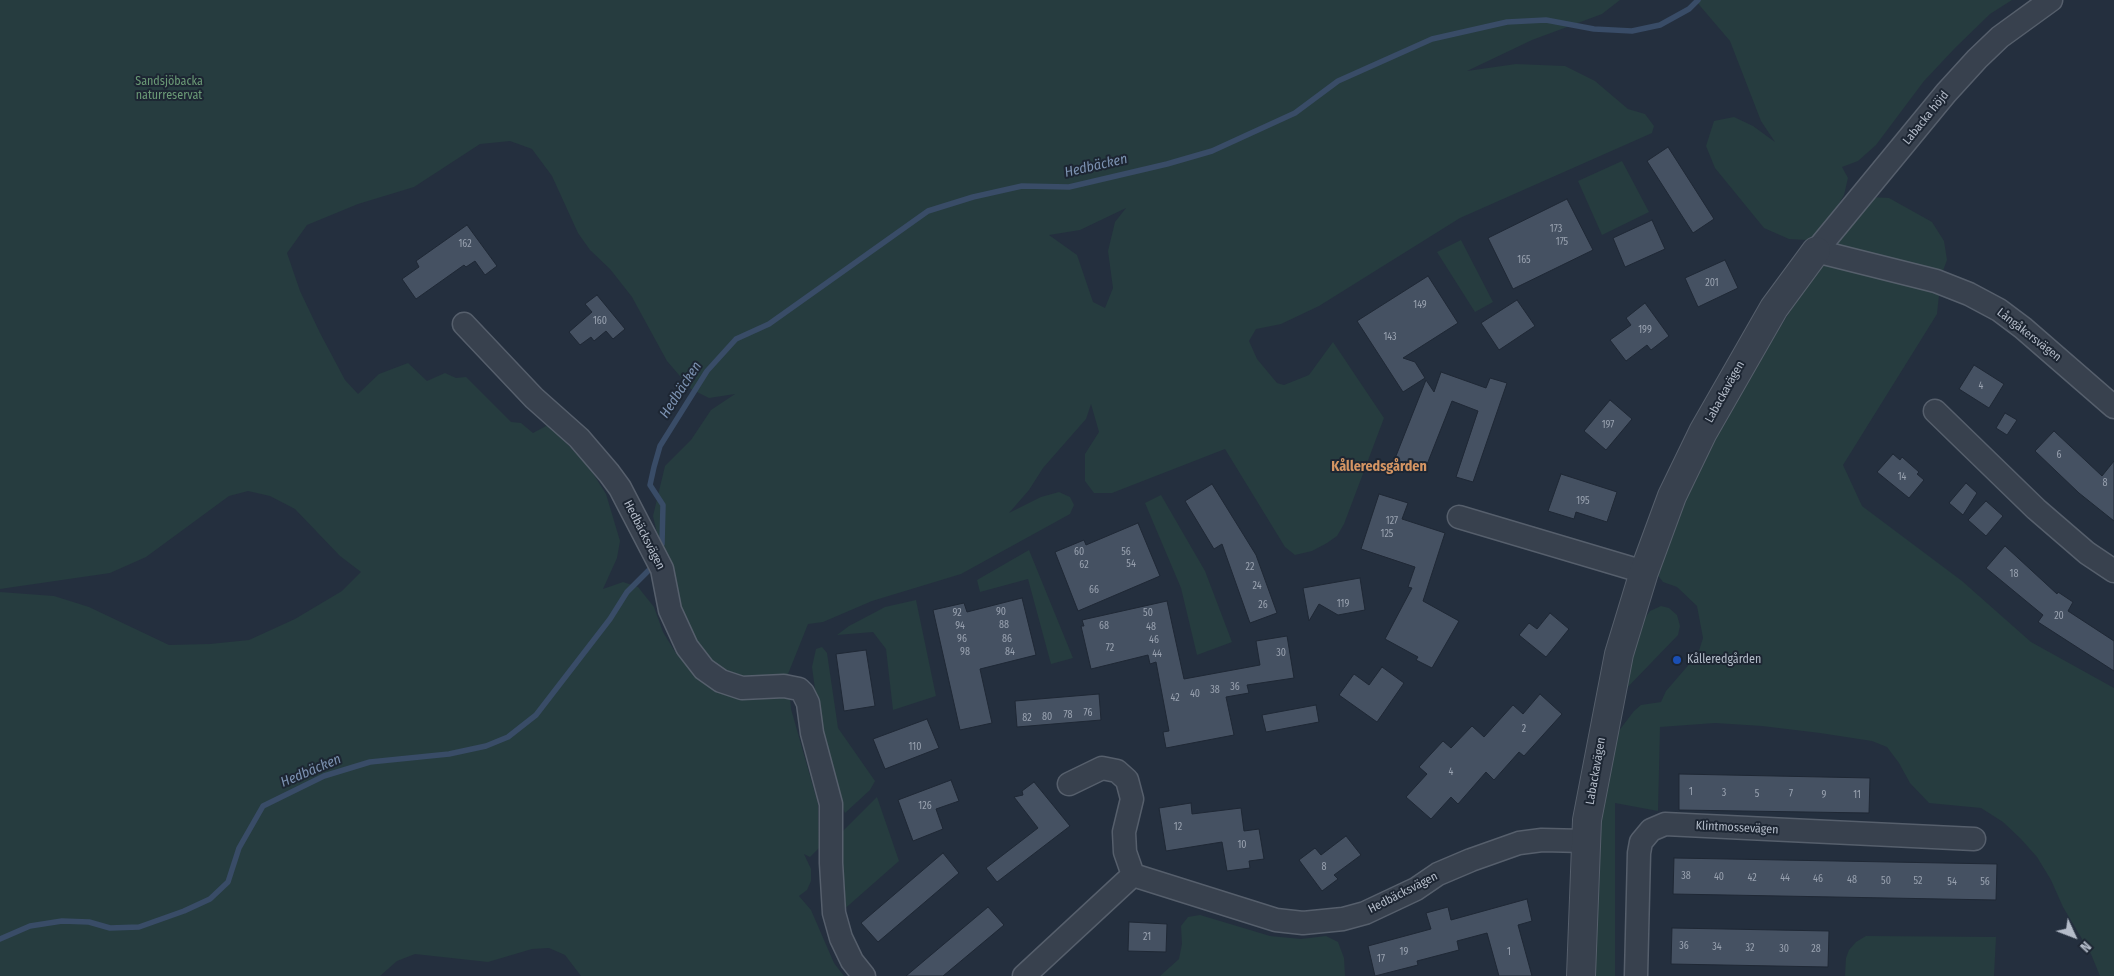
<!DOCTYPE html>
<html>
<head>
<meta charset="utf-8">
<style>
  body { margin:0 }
  #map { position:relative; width:2114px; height:976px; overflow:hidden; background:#242f3e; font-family:"Fira Sans Condensed",sans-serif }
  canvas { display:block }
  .north { position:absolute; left:2049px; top:911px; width:50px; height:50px; -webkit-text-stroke:4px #1d2633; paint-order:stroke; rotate:133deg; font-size:14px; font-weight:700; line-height:20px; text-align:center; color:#b4bcc9 }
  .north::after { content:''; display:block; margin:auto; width:18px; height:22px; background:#b4bcc9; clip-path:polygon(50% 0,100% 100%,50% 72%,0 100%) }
</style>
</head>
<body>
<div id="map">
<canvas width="2114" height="976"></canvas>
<div class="north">N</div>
</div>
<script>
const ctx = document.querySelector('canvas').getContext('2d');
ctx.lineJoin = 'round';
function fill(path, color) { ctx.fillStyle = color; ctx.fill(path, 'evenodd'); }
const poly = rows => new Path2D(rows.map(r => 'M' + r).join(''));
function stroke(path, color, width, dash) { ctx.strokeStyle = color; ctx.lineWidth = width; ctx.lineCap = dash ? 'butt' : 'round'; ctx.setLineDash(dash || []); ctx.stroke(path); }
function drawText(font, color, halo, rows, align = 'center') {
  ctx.font = font + ' "Fira Sans Condensed",sans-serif'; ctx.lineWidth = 4; ctx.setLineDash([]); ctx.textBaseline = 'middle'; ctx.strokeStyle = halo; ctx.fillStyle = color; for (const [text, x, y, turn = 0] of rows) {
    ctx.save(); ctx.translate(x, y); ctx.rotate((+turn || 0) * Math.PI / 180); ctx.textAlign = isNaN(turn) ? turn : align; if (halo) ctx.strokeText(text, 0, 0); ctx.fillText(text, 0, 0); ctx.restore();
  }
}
fill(poly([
  [0,0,1620,0,1602,14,1532,40,1467,71,1516,64,1565,66,1595,81,1628,109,1645,114,1654,126,1652,133,1460,218,1319,306,1281,324,1256,329,1249,341,1257,359,1277,383,1284,385,1309,375,1333,342,1384,418,1344,524,1337,536,1327,543,1312,551,1295,555,1285,547,1225,449,1112,493,1094,493,1085,481,1085,454,1099,432,1091,404,1086,419,1043,468,1029,490,1009,513,1041,497,1059,492,1070,497,1074,505,1070,514,961,574,872,601,823,622,808,624,788,674,791,709,818,804,819,848,810,857,804,854,811,869,811,881,807,890,799,896,811,910,834,963,844,976,581,976,565,955,549,948,532,949,488,962,415,954,397,961,380,976,0,976,0,592,54,596,89,607,169,645,210,644,249,640,295,619,342,591,361,572,340,556,295,509,270,496,248,491,229,496,146,557,110,573,0,589],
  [510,141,532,149,552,176,578,233,590,250,610,269,632,297,667,361,691,389,709,398,735,394,711,410,691,440,665,466,653,516,666,572,684,635,677,655,663,632,654,607,638,587,623,582,603,589,617,558,620,541,606,494,589,467,571,448,548,425,533,433,521,423,511,422,466,377,456,378,445,373,427,381,408,363,379,374,358,394,345,380,320,333,300,291,287,253,307,225,358,204,414,187,480,144],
  [1126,208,1115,222,1108,251,1113,288,1105,308,1093,302,1077,255,1049,235,1080,230],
  [1695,0,2012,0,1990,14,1955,48,1924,81,1876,145,1858,161,1842,167,1848,178,1844,195,1826,226,1807,240,1789,239,1764,228,1715,168,1706,146,1714,121,1734,117,1753,126,1775,142,1761,121,1730,41],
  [1622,161,1649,212,1602,235,1578,181],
  [1871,197,1889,198,1932,222,1944,241,1947,260,1941,276,1937,314,1843,465,1862,506,1962,581,2031,642,2114,688,2114,976,2100,976,2091,954,2063,907,2051,880,2037,857,2021,839,2003,822,1981,808,1929,803,1910,783,1899,763,1887,747,1872,741,1820,733,1762,726,1715,723,1660,727,1658,811,1615,803,1615,976,1586,976,1607,753,1618,732,1634,711,1641,705,1661,702,1666,691,1698,654,1703,638,1697,606,1677,587,1663,582,1656,573,1691,487,1733,403,1835,239],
  [1461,240,1493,302,1475,312,1437,252],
  [1161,495,1205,571,1232,642,1197,655,1181,588,1145,503],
  [1029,550,1073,658,1051,664,1028,579,980,592,977,580],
  [916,600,936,696,893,710,886,649,873,632,837,635,849,626,885,607],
  [1661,606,1669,608,1677,615,1680,626,1678,635,1623,692,1642,622,1650,611],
  [822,647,827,653,838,728,875,781,870,790,845,813,838,797,820,726,812,667,816,649],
  [877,797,899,861,841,912,839,835],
  [1200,915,1270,936,1301,939,1326,936,1338,942,1344,958,1345,976,1160,976,1179,959,1182,944,1181,926,1188,917],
  [1866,936,1996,937,1994,976,1845,976,1846,958,1849,950,1856,942]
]), '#263c3f');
stroke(poly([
  [662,544,663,505,650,485,654,467,660,446,707,371,736,339,769,324,928,211,973,197,1022,186,1069,187,1167,164,1212,151,1295,113,1338,81,1432,39,1507,22,1546,20,1594,29,1632,31,1660,25,1689,9,1698,0],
  [0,939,30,926,62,921,89,922,110,928,139,927,184,911,210,899,228,882,239,848,263,806,324,776,370,762,449,754,486,746,508,737,536,715,610,619,627,592,648,571]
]), '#394c67', 5.5);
const building = poly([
  [1668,147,1714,219,1693,233,1647,161,1668,147],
  [1567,199,1593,250,1513,289,1488,238,1567,199],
  [1652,220,1665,249,1625,267,1613,238,1652,220],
  [467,225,497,266,485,275,475,261,466,267,464,265,416,299,402,279,419,267,416,261,467,225],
  [1725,260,1738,288,1698,307,1685,278,1725,260],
  [1428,276,1458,323,1403,358,1415,362,1425,378,1403,392,1357,321,1428,276],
  [597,295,625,329,613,339,606,331,594,341,591,337,580,345,569,332,592,312,585,304,597,295],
  [1517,300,1535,326,1499,350,1481,323,1517,300],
  [1645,303,1669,336,1651,350,1647,345,1626,361,1610,340,1631,325,1626,318,1645,303],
  [1974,365,2004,384,1989,408,1959,389,1974,365],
  [1441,372,1486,388,1490,378,1507,383,1473,482,1456,477,1478,411,1452,401,1424,472,1394,461,1426,380,1434,392,1441,372],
  [1610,400,1632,419,1606,450,1584,431,1610,400],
  [2005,413,2017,420,2007,435,1996,428,2005,413],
  [2054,431,2102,476,2114,461,2114,521,2079,493,2035,451,2054,431],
  [1893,454,1900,460,1902,457,1919,472,1917,474,1924,480,1909,498,1877,472,1893,454],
  [1561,474,1617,492,1607,522,1576,512,1574,519,1548,511,1561,474],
  [1966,483,1977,493,1963,515,1949,503,1966,483],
  [1212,484,1256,555,1277,613,1250,623,1222,544,1214,549,1185,501,1212,484],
  [1379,494,1408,503,1402,519,1445,533,1423,601,1459,621,1432,668,1416,660,1418,657,1385,639,1412,588,1408,587,1415,567,1361,549,1379,494],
  [1986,501,2003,516,1986,536,1968,520,1986,501],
  [1138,523,1160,576,1078,611,1055,552,1084,540,1086,545,1138,523],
  [2005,546,2057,594,2058,592,2073,602,2068,611,2114,641,2114,671,2038,622,2043,615,1986,568,2005,546],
  [1360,578,1365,610,1338,615,1319,604,1309,621,1303,588,1360,578],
  [1022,598,1036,655,980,669,992,723,960,730,933,610,964,603,967,612,1022,598],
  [1167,601,1184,679,1260,665,1256,641,1287,636,1294,678,1247,685,1249,693,1226,697,1234,735,1166,748,1163,732,1169,731,1156,662,1150,664,1148,655,1091,669,1081,626,1084,626,1082,620,1167,601],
  [1550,613,1569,629,1546,657,1519,635,1529,623,1537,629,1550,613],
  [866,650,875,706,844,711,836,654,866,650],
  [1382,667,1404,683,1377,722,1339,695,1354,674,1369,685,1382,667],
  [1099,694,1101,720,1017,727,1015,701,1099,694],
  [1540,694,1562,714,1524,756,1519,752,1494,780,1486,772,1458,804,1451,797,1431,819,1406,797,1427,774,1419,767,1443,741,1451,748,1472,726,1484,737,1513,705,1523,714,1540,694],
  [1316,705,1319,722,1266,732,1262,715,1316,705],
  [927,719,939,748,885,769,873,739,927,719],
  [1679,774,1870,778,1869,813,1679,810,1679,774],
  [951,780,959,801,936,809,943,829,913,841,898,800,951,780],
  [1034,782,1070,826,997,882,986,868,1038,828,1014,797,1023,795,1022,791,1034,782],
  [1191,803,1192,814,1241,808,1244,831,1259,829,1264,859,1249,861,1250,868,1227,871,1222,842,1166,851,1159,808,1191,803],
  [1346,836,1361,855,1334,875,1338,879,1322,891,1299,860,1315,848,1321,855,1346,836],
  [943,853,959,873,878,942,861,923,943,853],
  [1674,858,1997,864,1996,900,1673,894,1674,858],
  [1527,899,1532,921,1518,925,1532,976,1499,976,1487,933,1457,941,1459,950,1417,961,1418,965,1375,976,1368,946,1431,929,1426,913,1448,907,1451,920,1527,899],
  [988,907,1004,925,943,976,906,976,988,907],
  [1129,922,1167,924,1166,952,1128,951,1129,922],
  [1672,928,1829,931,1828,967,1671,964,1672,928]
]);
fill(building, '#455162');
stroke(building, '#1f2835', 1);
const minor = poly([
  [2051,0,2000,37,1977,59,1946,93,1816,251,1936,281,1969,294,1999,310,2023,328,2114,407],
  [464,324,534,398,579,438,609,473,620,488,662,569,670,610,687,647,704,669,721,681,742,688,784,686,799,689,803,693,808,703,812,733,831,804,831,863,834,913,841,938,852,961,864,976],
  [1935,411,2036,509,2087,553,2114,571],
  [1459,517,1644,572],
  [1069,784,1102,768,1117,771,1127,780,1132,799,1124,832,1125,852,1133,875],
  [1024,976,1133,875,1276,920,1303,923,1343,919,1365,913,1416,889,1438,874,1471,860,1519,843,1542,840,1585,841],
  [1636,976,1639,853,1641,842,1651,830,1665,824,1974,839]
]);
const tertiary = poly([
  [1581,976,1587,820,1619,654,1644,572,1672,496,1703,432,1774,308,1816,251]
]);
stroke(minor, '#565f6c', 25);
stroke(tertiary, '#565f6c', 30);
stroke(minor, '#38414e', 22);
stroke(tertiary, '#38414e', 28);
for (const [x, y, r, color] of [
  [1677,660,5,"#1a4fb4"]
]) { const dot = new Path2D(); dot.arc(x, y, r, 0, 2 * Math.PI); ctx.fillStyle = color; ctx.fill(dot); stroke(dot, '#1d2633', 2); }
drawText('10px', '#98a1af', null, [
  ["173",1556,229],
  ["175",1562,242],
  ["162",465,244],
  ["165",1524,260],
  ["201",1712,283],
  ["149",1420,305],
  ["160",600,321],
  ["199",1645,330],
  ["143",1390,337],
  ["4",1981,386],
  ["197",1608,425],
  ["6",2059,455],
  ["14",1902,477],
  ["8",2105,483],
  ["195",1583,501],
  ["127",1392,521],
  ["125",1387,534],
  ["60",1079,552],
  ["56",1126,552],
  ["54",1131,564],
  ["62",1084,565],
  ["22",1250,567],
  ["18",2014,574],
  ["24",1257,586],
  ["66",1094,590],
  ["119",1343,604],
  ["26",1263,605],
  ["90",1001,612],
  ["92",957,613],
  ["50",1148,613],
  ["20",2059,616],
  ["88",1004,625],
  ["94",960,626],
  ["68",1104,626],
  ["48",1151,627],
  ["96",962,639],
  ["86",1007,639],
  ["46",1154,640],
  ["72",1110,648],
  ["98",965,652],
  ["84",1010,652],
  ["30",1281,653],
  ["44",1157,654],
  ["36",1235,687],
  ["38",1215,690],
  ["40",1195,694],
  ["42",1175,698],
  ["76",1088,713],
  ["78",1068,715],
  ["80",1047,717],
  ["82",1027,718],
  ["2",1524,729],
  ["110",915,747],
  ["4",1451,772],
  ["1",1691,792],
  ["3",1724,793],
  ["5",1757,794],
  ["7",1791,794],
  ["9",1824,795],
  ["11",1857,795],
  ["126",925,806],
  ["12",1178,827],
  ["10",1242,845],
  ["8",1324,867],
  ["38",1686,876],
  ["40",1719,877],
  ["42",1752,878],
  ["44",1785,878],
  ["46",1818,879],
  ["48",1852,880],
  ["50",1886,881],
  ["52",1918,881],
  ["54",1952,882],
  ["56",1985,882],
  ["21",1147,937],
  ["36",1684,946],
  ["34",1717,947],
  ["32",1750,948],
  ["30",1784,949],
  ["28",1816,949],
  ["19",1404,952],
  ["1",1509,952],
  ["17",1381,959]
]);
drawText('12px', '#6b9a76', '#1d2633', [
  ["Sandsjöbacka",169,82],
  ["naturreservat",169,96]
]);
drawText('12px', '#b4bcc9', '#1d2633', [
  ["Labacka höjd",1926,118,-51],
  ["Långåkersvägen",2029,335,38],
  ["Labackavägen",1725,392,-61],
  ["Hedbäcksvägen",644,535,63],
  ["Labackavägen",1596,771,-80],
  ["Klintmossevägen",1737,828,3],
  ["Hedbäcksvägen",1403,893,-27]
]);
drawText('12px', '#b4bcc9', '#1d2633', [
  ["Kålleredgården",1687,660]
], 'left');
drawText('italic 14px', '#7c92b1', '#1d2633', [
  ["Hedbäcken",1096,166,-13],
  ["Hedbäcken",681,390,-57],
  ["Hedbäcken",311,771,-23]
]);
drawText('bold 14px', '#d59563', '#1d2633', [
  ["Kålleredsgården",1379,467]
]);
</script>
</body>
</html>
